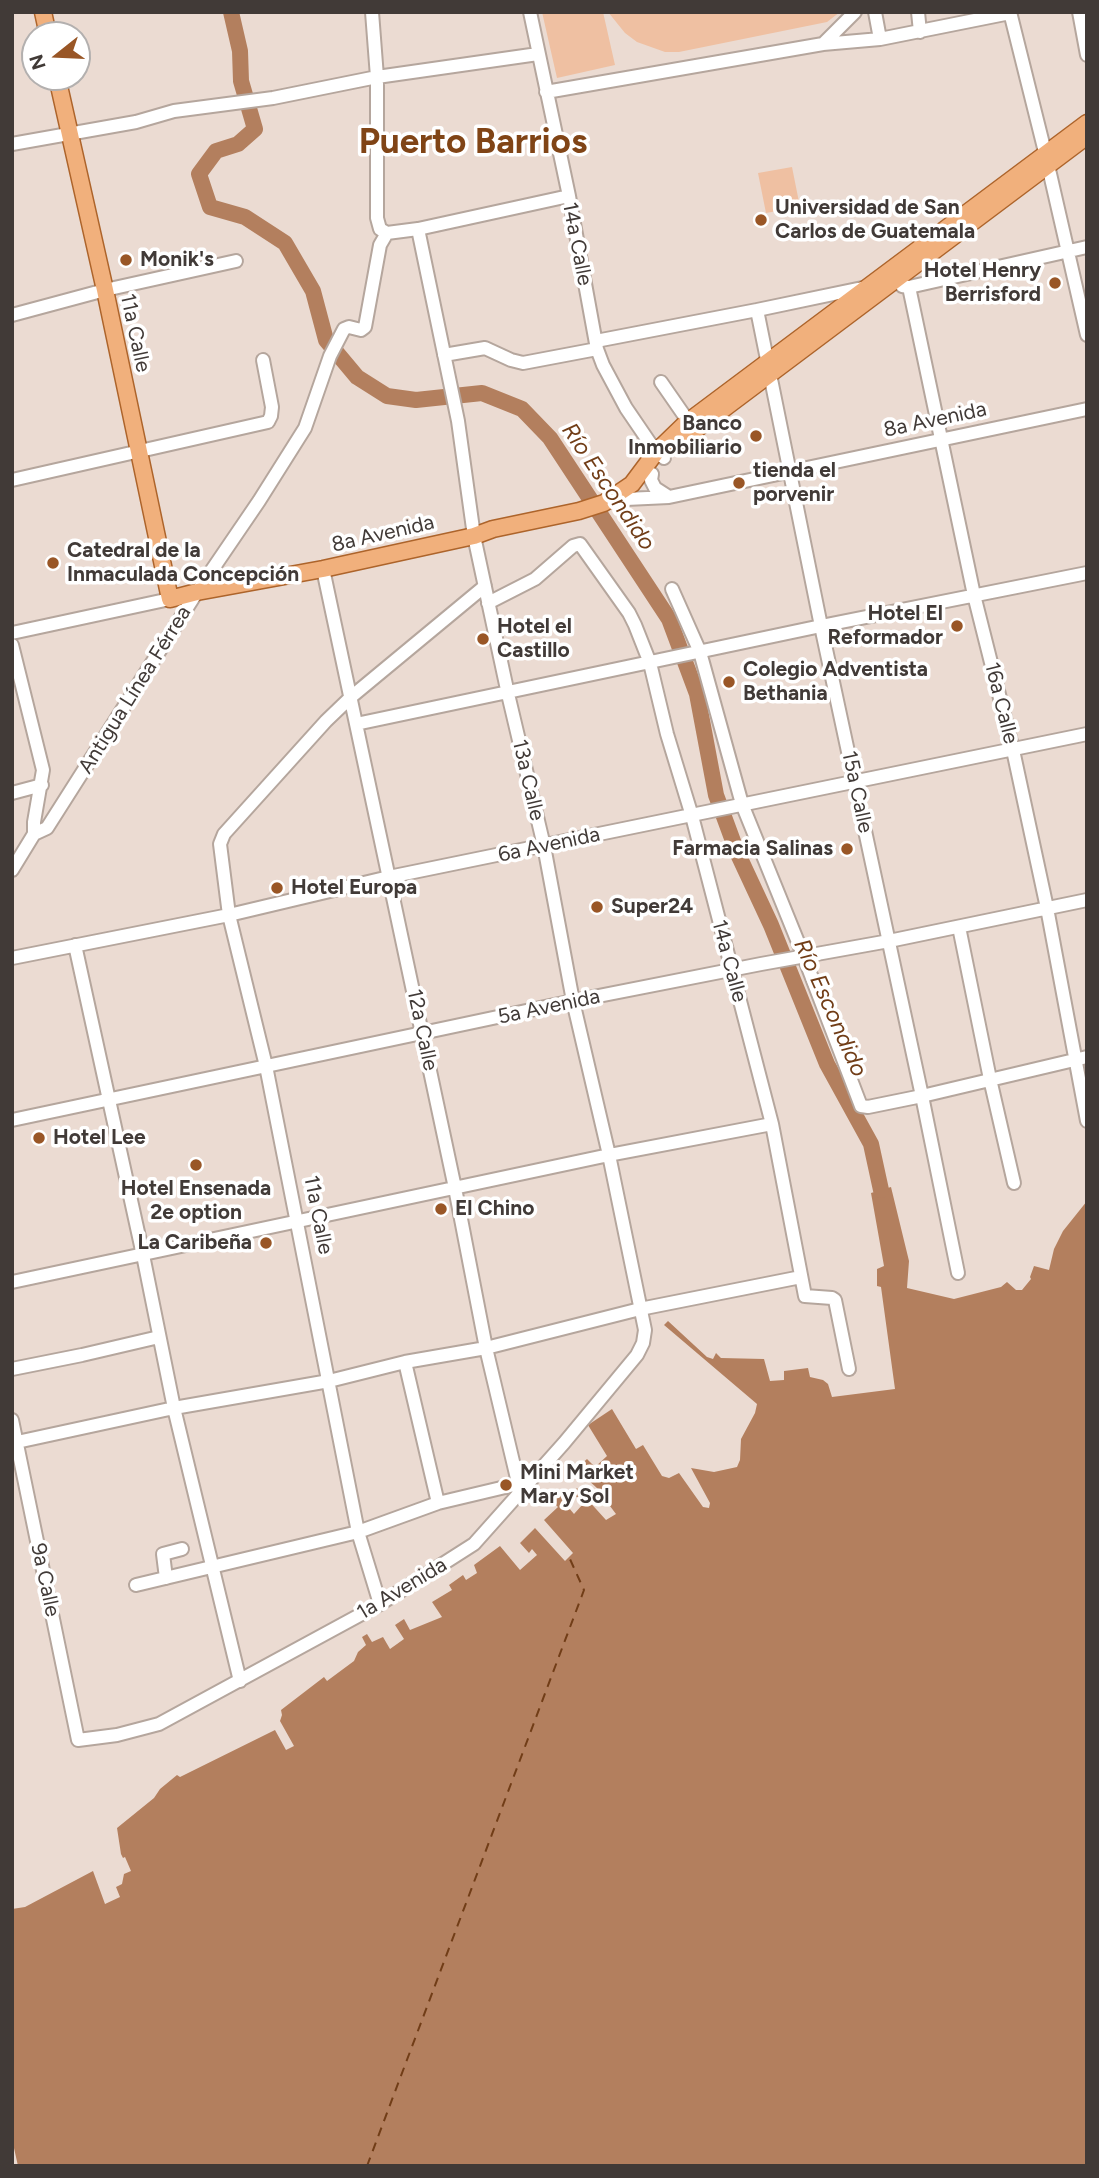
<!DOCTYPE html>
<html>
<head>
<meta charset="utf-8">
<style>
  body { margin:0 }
  #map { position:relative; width:1099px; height:2178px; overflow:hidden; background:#ebdbd2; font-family:Figtree,sans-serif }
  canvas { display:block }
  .frame { position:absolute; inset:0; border:14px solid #413a37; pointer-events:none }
  .north { position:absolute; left:21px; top:21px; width:70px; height:70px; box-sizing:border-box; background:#fff; border:2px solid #b3b0af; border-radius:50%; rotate:252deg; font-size:19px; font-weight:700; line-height:28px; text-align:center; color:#413a37 }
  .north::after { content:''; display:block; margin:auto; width:24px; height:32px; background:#995626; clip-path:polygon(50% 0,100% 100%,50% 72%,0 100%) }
</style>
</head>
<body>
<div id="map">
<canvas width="1099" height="2178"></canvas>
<div class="frame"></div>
<div class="north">N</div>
</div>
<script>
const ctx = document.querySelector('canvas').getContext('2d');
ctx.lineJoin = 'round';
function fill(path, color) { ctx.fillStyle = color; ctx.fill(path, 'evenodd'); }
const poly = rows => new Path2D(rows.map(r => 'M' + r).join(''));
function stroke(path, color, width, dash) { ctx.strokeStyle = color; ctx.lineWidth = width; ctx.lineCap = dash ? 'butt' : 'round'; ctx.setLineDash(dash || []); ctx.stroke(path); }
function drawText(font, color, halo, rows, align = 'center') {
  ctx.font = font + ' Figtree,sans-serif'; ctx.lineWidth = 7; ctx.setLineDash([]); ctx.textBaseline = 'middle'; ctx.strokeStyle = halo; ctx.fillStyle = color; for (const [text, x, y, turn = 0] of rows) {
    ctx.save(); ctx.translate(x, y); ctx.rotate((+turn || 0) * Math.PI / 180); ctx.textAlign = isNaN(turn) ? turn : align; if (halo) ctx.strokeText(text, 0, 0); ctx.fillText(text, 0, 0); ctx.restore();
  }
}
fill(poly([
  [542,12,603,12,615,65,557,78],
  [608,12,840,12,827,22,679,52,665,52,637,42,625,33],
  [792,167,800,207,766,213,758,173]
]), '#efc0a2');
fill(poly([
  [891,1187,909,1261,907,1288,954,1299,1001,1287,1007,1282,1016,1290,1022,1290,1031,1279,1030,1277,1034,1266,1049,1270,1054,1249,1063,1231,1087,1201,1087,2166,18,2166,12,2139,12,1909,25,1907,93,1871,105,1904,120,1897,116,1887,122,1884,124,1874,131,1871,125,1857,123,1858,121,1854,117,1828,154,1798,160,1789,177,1775,180,1777,275,1730,286,1750,294,1746,280,1721,282,1715,281,1710,324,1677,327,1681,354,1661,358,1652,366,1645,362,1637,367,1634,372,1642,383,1637,390,1649,404,1639,395,1625,404,1619,410,1630,442,1617,432,1602,452,1590,449,1585,463,1575,466,1580,477,1573,474,1565,500,1546,520,1570,537,1555,532,1549,529,1553,520,1543,535,1528,565,1561,573,1553,544,1520,558,1507,548,1497,556,1489,567,1499,564,1502,574,1514,583,1504,573,1493,577,1488,606,1520,616,1514,607,1502,609,1499,576,1469,587,1459,595,1467,607,1456,588,1425,612,1409,636,1449,643,1445,662,1476,669,1478,679,1473,703,1507,709,1508,710,1503,691,1468,714,1472,737,1467,740,1460,741,1439,755,1413,757,1404,664,1325,668,1321,707,1357,713,1359,716,1353,721,1358,764,1359,770,1381,784,1380,784,1371,808,1368,810,1377,823,1380,828,1384,832,1397,895,1389,881,1287,877,1286,877,1269,884,1266,871,1193]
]), '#b37f5e');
stroke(poly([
  [231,12,240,51,241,81,255,129,238,144,216,151,199,174,210,207,245,217,285,243,313,291,326,340,357,377,387,396,416,400,482,393,522,409,550,438,669,619,697,694,716,795,737,852,771,925,827,1064,871,1144,881,1190]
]), '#b37f5e', 16);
stroke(poly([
  [367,2166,584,1590,569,1557]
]), '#713d17', 2, [9, 7]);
const minor = poly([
  [372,12,377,77,377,218,380,229,387,233],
  [530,12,569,196,597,349,603,365,626,408,656,452,664,458],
  [875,12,880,39],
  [918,12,920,32],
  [1010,12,1045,152,1087,335],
  [1079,12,1087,55],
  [823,44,855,12],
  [546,92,823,44,880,39,1010,13],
  [12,144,136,122,174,111,273,98,377,77,538,54],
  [387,233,418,229,569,196],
  [902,286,909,287,1087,247],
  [909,287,974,595,1013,750,1047,908,1087,1121],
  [757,310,821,626,922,1096,958,1273],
  [12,315,105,290,236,261],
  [596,341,757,310,867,287],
  [444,355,485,348,511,360,523,363,597,349],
  [661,382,688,421],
  [652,474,651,480,655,488,669,497],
  [12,480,268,422,271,416,272,407,263,360],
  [626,499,669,497,1087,409],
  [323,569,455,1188,486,1348,520,1491],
  [672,589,700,652,742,804,804,957,861,1106,868,1107,922,1096,1087,1057],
  [488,603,535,579,573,546,580,544,629,613,635,625,650,663,667,734,692,816,772,1124,805,1296,832,1298,835,1300,849,1369],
  [12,633,170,599],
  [12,645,43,770,34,822,34,834],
  [356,724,821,626,1087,573],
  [12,793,42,785],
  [12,870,34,834,47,828,197,592,259,501,305,428,330,356,344,329,349,327,361,330,365,327,380,245,387,233],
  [959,927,990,1079,1014,1183],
  [75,945,143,1255,174,1408,240,1681],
  [12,958,229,915,389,877,1087,734],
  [12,1120,573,1001,761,964,889,941,1087,900],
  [12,1282,609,1155,772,1124],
  [405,1362,438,1503],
  [12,1369,82,1355,159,1337],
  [12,1420,78,1740,117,1735,159,1724,380,1604,474,1544,564,1443,637,1355,643,1343,645,1330,609,1155,573,1001,544,846,508,694,474,536,458,421,418,229],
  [17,1442,174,1408,329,1381,405,1362,486,1348,640,1309,801,1277],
  [166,1578,163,1554,182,1549],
  [136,1585,358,1532,438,1503,518,1484],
  [380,1604,358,1532,266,1066,229,915,220,844,224,834,326,721,351,697,485,586]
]);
const major = poly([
  [43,12,48,35],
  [57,77,105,290,170,599,197,592,323,569,474,536,493,529,579,511,604,503,632,484,656,452,685,424,1087,123],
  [686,437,1087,136]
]);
stroke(minor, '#b5a69d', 16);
stroke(major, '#ad642b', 19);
stroke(minor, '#fff', 12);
stroke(major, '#f1b07c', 16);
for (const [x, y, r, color] of [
  [761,220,7,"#995626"],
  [126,260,7,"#995626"],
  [1055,283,7,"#995626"],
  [756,436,7,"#995626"],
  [739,483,7,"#995626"],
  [53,563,7,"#995626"],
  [957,626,7,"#995626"],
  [483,639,7,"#995626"],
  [729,682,7,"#995626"],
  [847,849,7,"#995626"],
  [277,888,7,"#995626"],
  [597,907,7,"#995626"],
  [39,1138,7,"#995626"],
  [196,1165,7,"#995626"],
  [441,1209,7,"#995626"],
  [266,1243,7,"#995626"],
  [506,1485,7,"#995626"]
]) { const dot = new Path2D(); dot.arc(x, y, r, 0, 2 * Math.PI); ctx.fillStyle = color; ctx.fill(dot); stroke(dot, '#fff', 2.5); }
drawText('bold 21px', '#413a37', '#fff', [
  ["Universidad de San",775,208],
  ["Carlos de Guatemala",775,232],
  ["Monik's",140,260],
  ["Hotel Henry",1041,271,"right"],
  ["Berrisford",1041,295,"right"],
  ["Banco",742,424,"right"],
  ["Inmobiliario",742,448,"right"],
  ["tienda el",753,471],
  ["porvenir",753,495],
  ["Catedral de la",67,551],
  ["Inmaculada Concepción",67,575],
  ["Hotel El",943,614,"right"],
  ["Reformador",943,638,"right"],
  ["Hotel el",497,627],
  ["Castillo",497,651],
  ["Colegio Adventista",743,670],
  ["Bethania",743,694],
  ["Farmacia Salinas",833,849,"right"],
  ["Hotel Europa",291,888],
  ["Super24",611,907],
  ["Hotel Lee",53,1138],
  ["Hotel Ensenada",196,1189,"center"],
  ["2e option",196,1213,"center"],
  ["El Chino",455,1209],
  ["La Caribeña",252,1243,"right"],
  ["Mini Market",520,1473],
  ["Mar y Sol",520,1497]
], 'left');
drawText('21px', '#413a37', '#fff', [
  ["14a Calle",577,244,79],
  ["11a Calle",135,333,78],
  ["8a Avenida",935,420,-12],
  ["8a Avenida",383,534,-13],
  ["Antigua Línea Férrea",135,690,-58],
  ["16a Calle",1001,703,76],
  ["13a Calle",528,780,77],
  ["15a Calle",857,792,78],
  ["6a Avenida",549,845,-12],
  ["14a Calle",729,961,75],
  ["5a Avenida",549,1007,-12],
  ["12a Calle",422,1030,78],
  ["11a Calle",318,1215,79],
  ["9a Calle",45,1580,78],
  ["1a Avenida",402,1589,-31]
]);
drawText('italic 23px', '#713d17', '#fff', [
  ["Río Escondido",608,487,56],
  ["Río Escondido",830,1008,66]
]);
drawText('bold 35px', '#804416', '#fff', [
  ["Puerto Barrios",473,143]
]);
</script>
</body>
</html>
